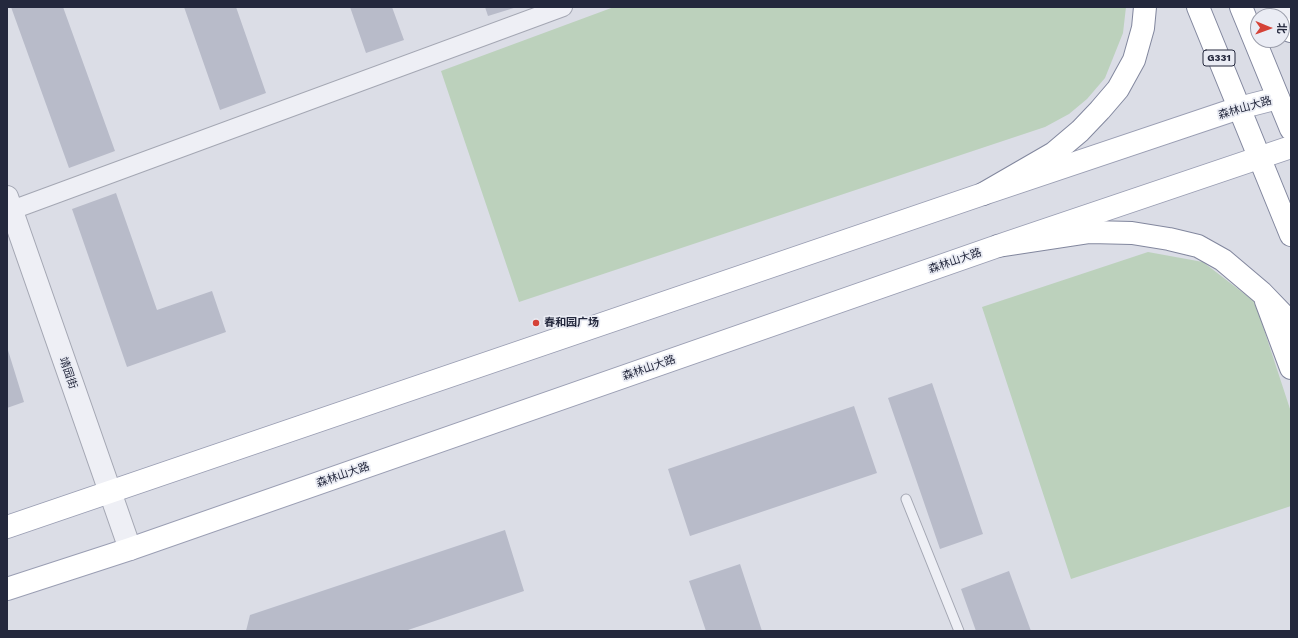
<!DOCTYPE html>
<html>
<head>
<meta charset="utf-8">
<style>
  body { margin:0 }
  #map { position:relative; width:1298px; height:638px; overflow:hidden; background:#dbdde6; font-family:"Work Sans","Noto Sans SC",sans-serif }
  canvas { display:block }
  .frame { position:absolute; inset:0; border:8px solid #24283d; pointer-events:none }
  .north { position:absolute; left:1250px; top:8px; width:40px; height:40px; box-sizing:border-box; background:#eaecf4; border:1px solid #9b9eab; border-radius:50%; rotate:91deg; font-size:11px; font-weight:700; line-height:16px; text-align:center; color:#24283d }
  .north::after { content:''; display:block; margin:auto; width:14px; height:18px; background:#d54237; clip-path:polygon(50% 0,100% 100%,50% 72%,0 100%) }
</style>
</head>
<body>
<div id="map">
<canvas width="1298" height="638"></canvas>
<div class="frame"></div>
<div class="north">北</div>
</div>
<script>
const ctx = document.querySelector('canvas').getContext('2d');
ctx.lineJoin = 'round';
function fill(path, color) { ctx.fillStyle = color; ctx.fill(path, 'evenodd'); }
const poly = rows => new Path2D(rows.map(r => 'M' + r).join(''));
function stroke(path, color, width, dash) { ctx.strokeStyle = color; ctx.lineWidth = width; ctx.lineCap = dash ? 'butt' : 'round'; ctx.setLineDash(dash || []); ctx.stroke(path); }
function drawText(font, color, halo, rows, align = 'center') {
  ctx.font = font + ' "Work Sans","Noto Sans SC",sans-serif'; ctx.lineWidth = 3.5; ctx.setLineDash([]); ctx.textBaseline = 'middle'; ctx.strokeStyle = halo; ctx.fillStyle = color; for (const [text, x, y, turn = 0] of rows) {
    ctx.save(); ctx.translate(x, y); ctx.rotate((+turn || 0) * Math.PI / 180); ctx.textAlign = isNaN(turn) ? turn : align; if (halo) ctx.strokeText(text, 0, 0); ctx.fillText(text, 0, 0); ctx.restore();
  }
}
fill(poly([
  [614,7,1126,7,1123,33,1105,78,1087,99,1069,114,1045,127,519,302,441,71],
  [1148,252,1203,262,1255,302,1291,412,1291,506,1071,579,982,307]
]), '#bcd1bc');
fill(poly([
  [11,7,63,7,115,151,69,168],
  [184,7,236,7,266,93,220,110],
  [350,7,392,7,404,40,366,53],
  [485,7,517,7,488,16],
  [116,193,157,310,212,291,226,332,127,367,72,209],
  [7,347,24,402,7,408],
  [932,383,983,534,940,549,888,398],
  [854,406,877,473,690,536,668,469],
  [505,530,524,591,405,631,246,631,250,615],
  [740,564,762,631,706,631,689,581],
  [1009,571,1031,631,976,631,961,589]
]), '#b8bbc9');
const service = poly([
  [906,499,959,631]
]);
const minor = poly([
  [12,210,563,7]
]);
const tertiary = poly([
  [1283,7,1291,25],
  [7,197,130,549]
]);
const primary = poly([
  [7,527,983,194,1239,108,1278,98],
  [7,589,130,549,998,246,1291,147]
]);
const trunk = poly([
  [1198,7,1291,235],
  [1241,7,1291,129],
  [1282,28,1291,31],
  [983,194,1054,153,1080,131,1100,110,1118,89,1134,60,1143,28,1145,7],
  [998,246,1090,232,1132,233,1169,239,1198,246,1223,260,1262,293,1291,323],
  [1266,301,1291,368]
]);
stroke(service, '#a4a7b3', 11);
stroke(minor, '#a4a7b3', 20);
stroke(tertiary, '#a4a7b3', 24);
stroke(primary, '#9a9eb3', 24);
stroke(trunk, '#82879e', 24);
stroke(service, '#eeeff5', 9);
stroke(minor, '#eeeff5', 18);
stroke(tertiary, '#eeeff5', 22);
stroke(primary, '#fff', 22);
stroke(trunk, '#fff', 22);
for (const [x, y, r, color] of [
  [536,323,4,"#d54237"]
]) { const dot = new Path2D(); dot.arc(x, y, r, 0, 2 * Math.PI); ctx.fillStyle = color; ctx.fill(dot); stroke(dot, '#eaecf4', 1.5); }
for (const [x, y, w] of [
  [1219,58,32]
]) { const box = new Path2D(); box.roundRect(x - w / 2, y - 8, w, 16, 3); ctx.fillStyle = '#eaecf4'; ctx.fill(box); stroke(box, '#24283d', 1); }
drawText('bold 10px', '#24283d', null, [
  ["G331",1219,58]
]);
drawText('11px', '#24283d', '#eaecf4', [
  ["森林山大路",1245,108,-16],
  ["森林山大路",955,261,-19],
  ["森林山大路",649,368,-19],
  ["靖园街",68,373,71],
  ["森林山大路",343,475,-19]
]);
drawText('bold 11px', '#24283d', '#eaecf4', [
  ["春和园广场",544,323]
], 'left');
</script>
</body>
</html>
